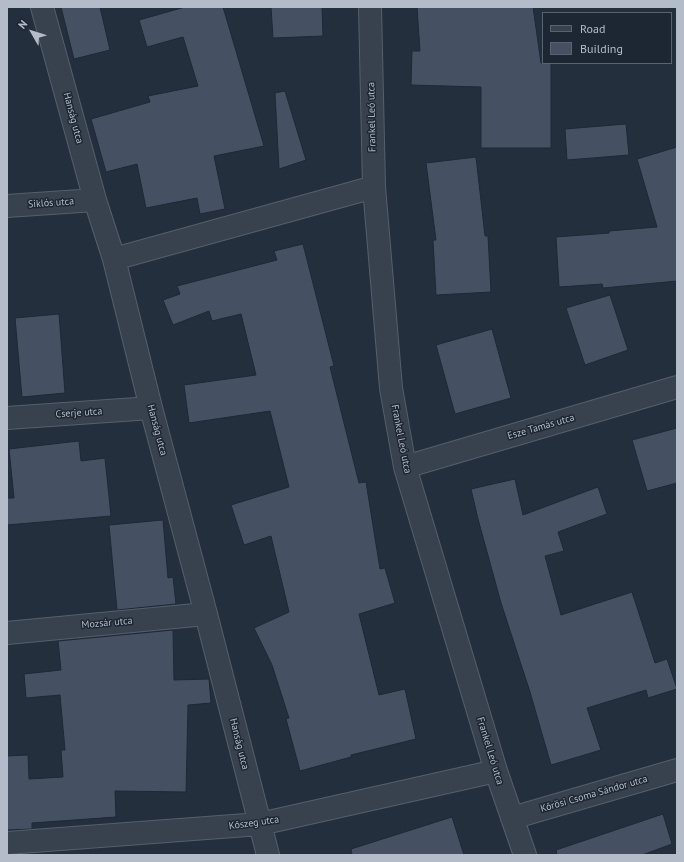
<!DOCTYPE html>
<html>
<head>
<meta charset="utf-8">
<style>
  body { margin:0 }
  #map { position:relative; width:684px; height:862px; overflow:hidden; background:#242f3e; font-family:"PT Sans",sans-serif }
  canvas { display:block }
  .frame { position:absolute; inset:0; border:8px solid #b4bcc9; pointer-events:none }
  .legend { position:absolute; left:542px; top:12px; width:130px; height:52px; box-sizing:border-box; background:#1d2633; border:1px solid #59626f; margin:0; padding:5px 7px; list-style:none; font-size:12px; color:#b4bcc9 }
  .legend li { display:flex; align-items:center; gap:8px; height:20px }
  .legend b { width:20px; border:1px solid #59626f }
  .north { position:absolute; left:12px; top:12px; width:40px; height:40px; -webkit-text-stroke:3px #1d2633; paint-order:stroke; rotate:309deg; font-size:11px; font-weight:700; line-height:16px; text-align:center; color:#b4bcc9 }
  .north::after { content:''; display:block; margin:auto; width:14px; height:18px; background:#b4bcc9; clip-path:polygon(50% 0,100% 100%,50% 72%,0 100%) }
</style>
</head>
<body>
<div id="map">
<canvas width="684" height="862"></canvas>
<div class="frame"></div>
<ul class="legend">
<li><b style="height:5px;background:#38414e"></b>Road</li>
<li><b style="height:11px;background:#455162"></b>Building</li>
</ul>
<div class="north">N</div>
</div>
<script>
const ctx = document.querySelector('canvas').getContext('2d');
ctx.lineJoin = 'round';
function fill(path, color) { ctx.fillStyle = color; ctx.fill(path, 'evenodd'); }
const poly = rows => new Path2D(rows.map(r => 'M' + r).join(''));
function stroke(path, color, width, dash) { ctx.strokeStyle = color; ctx.lineWidth = width; ctx.lineCap = dash ? 'butt' : 'round'; ctx.setLineDash(dash || []); ctx.stroke(path); }
function drawText(font, color, halo, rows, align = 'center') {
  ctx.font = font + ' "PT Sans",sans-serif'; ctx.lineWidth = 3; ctx.setLineDash([]); ctx.textBaseline = 'middle'; ctx.strokeStyle = halo; ctx.fillStyle = color; for (const [text, x, y, turn = 0] of rows) {
    ctx.save(); ctx.translate(x, y); ctx.rotate((+turn || 0) * Math.PI / 180); ctx.textAlign = isNaN(turn) ? turn : align; if (halo) ctx.strokeText(text, 0, 0); ctx.fillText(text, 0, 0); ctx.restore();
  }
}
const building = poly([
  [61,7,100,7,110,50,74,59,61,7],
  [185,7,223,7,264,146,214,156,225,209,200,214,197,198,146,208,137,164,106,172,91,119,150,102,148,96,198,86,183,37,147,47,139,20,185,7],
  [271,7,322,7,323,36,273,38,271,7],
  [417,7,533,7,541,63,551,63,551,148,481,148,481,87,411,85,412,51,420,51,417,7],
  [285,91,306,160,279,169,275,93,285,91],
  [626,124,629,155,567,160,565,129,626,124],
  [677,147,677,281,603,288,602,284,559,287,556,237,609,233,609,231,657,227,637,159,677,147],
  [476,157,485,236,488,236,491,292,436,295,433,240,436,240,426,163,476,157],
  [303,244,334,366,330,367,359,483,366,482,380,569,385,568,395,603,359,614,379,695,405,689,416,739,351,755,351,757,300,771,286,719,289,718,272,665,254,628,289,612,271,536,244,545,231,505,289,487,270,411,189,423,184,385,256,375,241,314,212,321,209,311,173,325,163,300,180,294,177,286,277,260,274,251,303,244],
  [610,295,628,350,585,365,566,308,610,295],
  [59,314,65,393,22,397,15,318,59,314],
  [492,329,511,398,455,414,436,345,492,329],
  [677,428,677,483,647,491,632,440,677,428],
  [79,441,81,461,105,458,111,516,7,525,7,498,14,498,9,449,79,441],
  [515,479,523,515,598,487,607,514,558,532,564,551,545,556,561,615,632,592,655,663,667,659,677,689,648,698,646,690,587,708,601,750,551,765,530,692,501,603,478,519,471,489,515,479],
  [163,520,168,578,173,577,176,604,117,610,109,525,163,520],
  [173,630,174,680,209,679,211,703,188,705,186,792,115,791,116,817,32,823,32,829,7,830,7,756,28,755,29,779,63,777,61,750,65,750,60,695,26,698,24,674,61,670,58,641,173,630],
  [663,814,672,844,642,855,557,855,556,850,663,814],
  [452,817,464,855,352,855,351,849,452,817]
]);
fill(building, '#455162');
stroke(building, '#1f2835', 1);
const minor = poly([
  [42,7,95,200,114,259,151,408,206,614,268,855],
  [370,7,374,187,391,388,405,467,496,771,525,855],
  [7,206,95,200],
  [114,259,374,187],
  [7,418,151,408],
  [405,467,677,387],
  [7,633,206,614],
  [512,818,677,770],
  [7,843,260,824,496,771]
]);
stroke(minor, '#565f6c', 24);
stroke(minor, '#38414e', 22);
drawText('10px', '#b4bcc9', '#1d2633', [
  ["Frankel Leó utca",372,117,-91],
  ["Hanság utca",73,118,75],
  ["Siklós utca",51,203,-4],
  ["Cserje utca",79,413,-4],
  ["Esze Tamás utca",541,427,-16],
  ["Hanság utca",157,430,75],
  ["Frankel Leó utca",401,439,79],
  ["Mozsár utca",107,623,-5],
  ["Hanság utca",239,744,76],
  ["Frankel Leó utca",490,751,73],
  ["Kőrösi Csoma Sándor utca",594,794,-16],
  ["Kőszeg utca",254,823,-8]
]);
</script>
</body>
</html>
